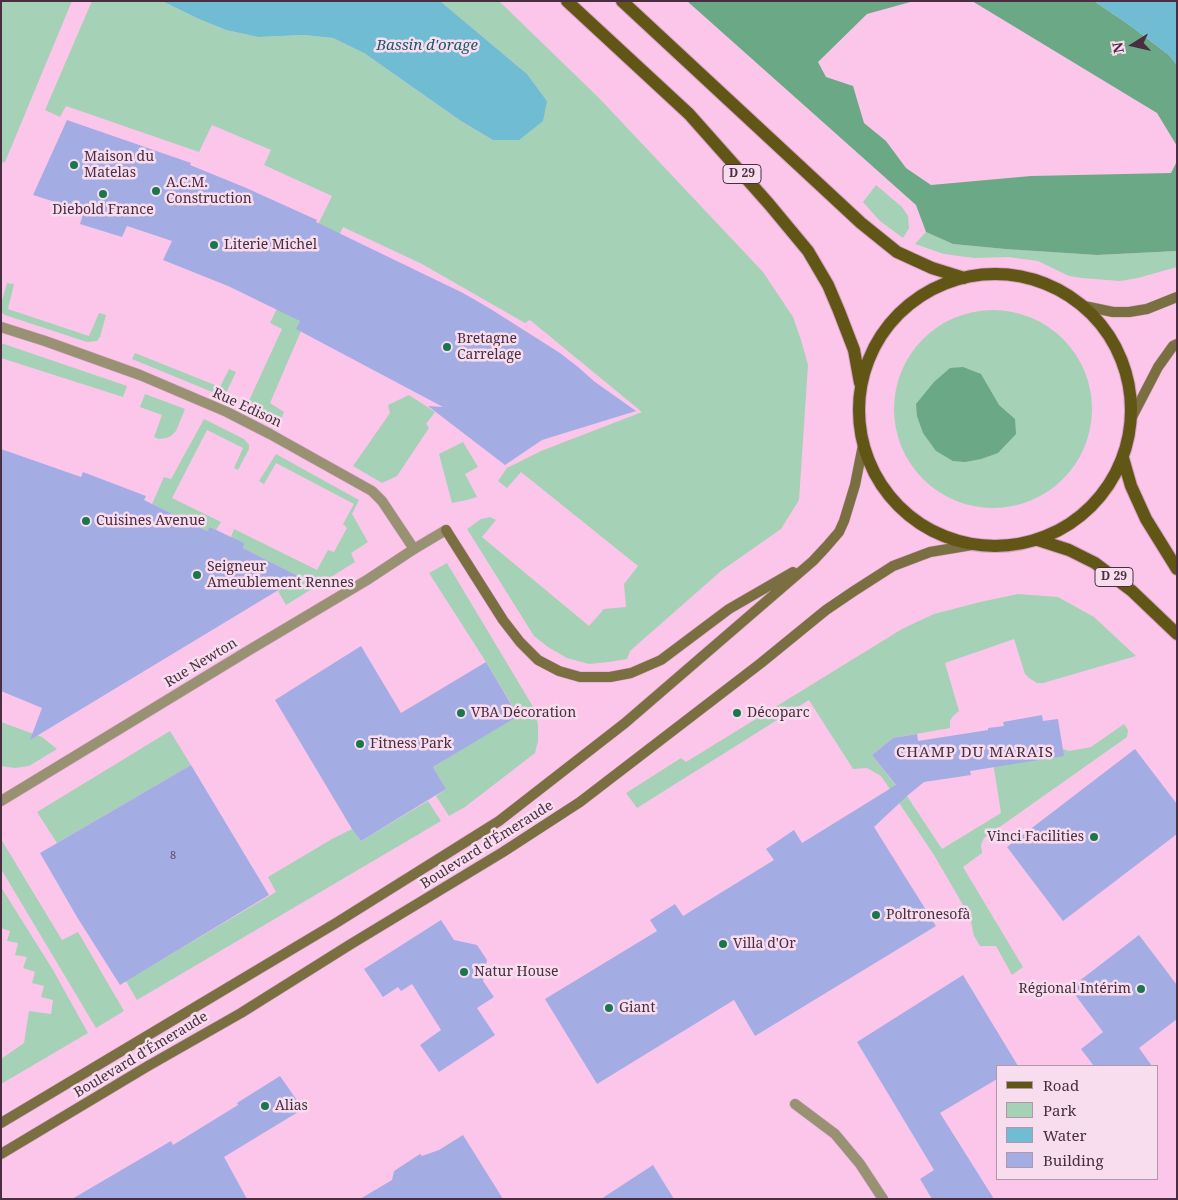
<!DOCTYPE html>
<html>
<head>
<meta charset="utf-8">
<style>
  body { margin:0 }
  #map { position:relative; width:1178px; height:1200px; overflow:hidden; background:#fcc6eb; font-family:"Noto Serif",serif }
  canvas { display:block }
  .frame { position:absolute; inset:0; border:2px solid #492e41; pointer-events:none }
  .legend { position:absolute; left:996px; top:1065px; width:162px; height:115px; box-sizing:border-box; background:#f8ddef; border:1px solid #b297a9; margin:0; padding:6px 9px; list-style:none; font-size:15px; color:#492e41 }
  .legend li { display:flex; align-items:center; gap:10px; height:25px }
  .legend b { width:25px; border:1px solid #b297a9 }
  .north { position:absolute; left:1108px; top:20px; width:50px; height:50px; -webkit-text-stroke:4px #f8ddef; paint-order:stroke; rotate:260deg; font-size:14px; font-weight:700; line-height:20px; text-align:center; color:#492e41 }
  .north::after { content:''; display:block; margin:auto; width:18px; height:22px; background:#492e41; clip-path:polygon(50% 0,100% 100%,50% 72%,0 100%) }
</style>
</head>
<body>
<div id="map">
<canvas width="1178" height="1200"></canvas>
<div class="frame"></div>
<ul class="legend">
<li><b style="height:6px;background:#625617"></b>Road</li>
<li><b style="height:14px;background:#a5d1b6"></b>Park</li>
<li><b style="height:14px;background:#70bcd2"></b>Water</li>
<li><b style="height:14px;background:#a4ace4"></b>Building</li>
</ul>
<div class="north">N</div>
</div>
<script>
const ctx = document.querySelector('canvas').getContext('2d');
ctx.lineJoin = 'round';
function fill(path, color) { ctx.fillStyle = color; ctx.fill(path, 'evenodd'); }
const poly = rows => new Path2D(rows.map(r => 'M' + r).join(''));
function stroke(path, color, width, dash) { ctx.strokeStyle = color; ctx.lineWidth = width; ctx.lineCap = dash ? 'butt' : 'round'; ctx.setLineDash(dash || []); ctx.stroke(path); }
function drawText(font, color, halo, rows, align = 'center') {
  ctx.font = font + ' "Noto Serif",serif'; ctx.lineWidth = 5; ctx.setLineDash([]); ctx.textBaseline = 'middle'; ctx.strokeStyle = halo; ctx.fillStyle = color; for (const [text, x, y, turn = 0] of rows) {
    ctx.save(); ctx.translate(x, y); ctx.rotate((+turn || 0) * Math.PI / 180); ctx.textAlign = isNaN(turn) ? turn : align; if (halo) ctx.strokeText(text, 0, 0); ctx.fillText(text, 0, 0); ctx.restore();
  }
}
fill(poly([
  [1,1,72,1,5,162,1,163],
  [92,1,162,1,199,19,226,30,258,37,304,35,333,38,364,53,461,121,493,140,547,101,527,74,440,1,499,1,599,98,763,272,793,317,801,340,808,365,799,500,781,529,721,571,630,651,627,659,609,662,589,664,567,658,548,647,534,636,467,529,481,519,490,517,496,520,482,537,589,626,604,609,626,607,624,584,638,566,521,472,507,488,498,481,507,468,541,451,642,412,530,320,525,323,422,264,343,227,297,328,301,331,270,403,284,412,279,424,246,407,282,329,270,323,332,196,264,165,271,150,212,125,199,152,66,106,60,117,45,110],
  [876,185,902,207,908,216,909,228,903,238,880,221,863,202],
  [926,232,953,244,1005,249,1097,255,1177,251,1177,267,1138,278,1120,281,1082,278,1069,276,1038,261,1008,257,974,258,944,254,915,244],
  [7,283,14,284,8,309,89,336,99,313,106,315,100,337,97,341,87,342,5,315,1,312,1,304],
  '894 409a99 99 0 1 1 198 0a99 99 0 1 1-198 0Z',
  [1,343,127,386,123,397,1,358],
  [135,353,220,387,229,369,236,372,226,393,222,396,132,359],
  [145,394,185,409,176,431,171,436,166,438,159,439,154,437,162,415,140,407],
  [409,395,435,412,426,424,429,428,397,476,382,483,353,466,390,413,388,405],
  [204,419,244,439,249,445,249,449,238,470,234,468,243,448,207,430,172,498,221,522,216,530,211,527,207,531,152,504,164,477,171,479],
  [463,442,478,467,465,474,477,497,467,500,452,503,439,454],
  [276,454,359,500,352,514,368,542,351,553,355,562,286,605,278,591,300,577,243,548,231,537,234,529,317,570,328,550,334,552,347,528,343,524,354,504,276,463,264,484,259,481],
  [447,563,535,710,538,725,538,741,535,753,465,807,449,816,436,796,446,789,433,767,518,715,486,662,429,573],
  [1018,594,1058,597,1094,617,1136,656,1043,683,1037,683,1029,678,1025,674,1014,639,945,663,959,711,953,716,950,721,950,728,893,738,872,755,905,797,907,796,942,849,1001,813,993,762,1047,751,1063,749,1069,751,1091,747,1124,724,1128,730,1127,737,984,838,981,845,982,853,963,867,1023,967,1012,975,996,946,980,946,974,936,970,917,934,855,881,776,867,768,853,769,809,700,637,808,626,793,681,758,686,762,902,629,934,614,980,602],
  [1,722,42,737,57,749,29,766,15,768,1,766],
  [170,731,191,765,57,843,37,812],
  [428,801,441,821,137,1000,126,981,276,892,268,877,332,839,352,829,361,841],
  [1,839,62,940,78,932,124,1011,96,1028,1,869],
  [1,887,53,970,88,1033,1,1084,1,1059,24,1043,29,1011,51,1014,53,1000,41,997,44,986,32,983,35,972,23,968,27,957,15,955,18,943,7,941,10,931,1,928]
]), '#a5d1b6');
fill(poly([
  [687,1,914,1,867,14,818,62,826,77,853,86,864,123,886,141,906,168,931,185,1031,176,1171,173,1177,161,1177,251,1097,255,1005,249,953,244,926,232,916,205],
  [972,1,1094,1,1128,24,1169,55,1177,65,1177,146,1157,113],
  [963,367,981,374,999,405,1015,419,1016,434,998,453,981,459,965,462,953,461,936,451,923,433,917,416,916,404,934,382,950,368]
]), '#6ba885');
fill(poly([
  [162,1,440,1,527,74,547,101,543,121,519,140,493,140,461,121,364,53,333,38,304,35,258,37,226,30,199,19],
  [1094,1,1177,1,1177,65,1169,55,1128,24]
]), '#70bcd2');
fill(poly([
  [67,120,191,163,190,165,244,187,317,220,316,222,463,293,489,308,560,353,578,367,595,382,636,411,542,440,505,465,428,406,443,407,296,329,300,321,228,286,163,260,172,241,127,226,122,237,80,224,84,211,33,195],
  [1,449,81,477,83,472,146,496,144,500,207,531,210,527,231,537,244,543,243,548,300,577,30,740,42,708,1,691],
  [361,646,401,713,486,662,518,716,433,767,446,789,361,841,352,829,275,700],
  [1042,715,1043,721,1058,719,1064,756,970,771,971,775,924,782,907,796,874,827,936,926,755,1036,734,1000,597,1084,545,999,657,931,650,920,675,904,683,916,774,860,766,849,794,830,802,843,896,785,872,755,893,738,917,734,918,741,988,730,988,728,1004,726,1003,722],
  [1135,749,1177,804,1177,834,1063,921,1007,847],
  [191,765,269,895,120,985,77,917,40,853],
  [441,920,454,940,477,945,487,960,483,981,494,997,477,1008,495,1035,439,1072,420,1045,441,1030,412,984,401,991,398,987,383,997,364,969],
  [1139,935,1177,985,1177,1019,1139,1048,1152,1066,1094,1066,1081,1049,1103,1032,1070,988],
  [963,975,1018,1066,997,1066,997,1079,940,1113,994,1199,932,1199,920,1179,934,1170,857,1042],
  [280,1076,303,1109,224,1157,247,1199,72,1199,171,1141,173,1145,238,1105,237,1103],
  [463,1135,503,1199,360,1199,392,1180,394,1171,420,1154,422,1156,439,1150],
  [653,1165,674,1199,601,1199]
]), '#a4ace4');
const minor = poly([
  [1,801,251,649,367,580,414,549],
  [795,1104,835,1134,860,1164,883,1199]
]);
const tertiary = poly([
  [1,327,45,341,140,375,227,412,270,434,372,491,382,501,414,549,446,530]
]);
const secondary = poly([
  [1084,306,1113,312,1129,312,1147,309,1177,297],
  [1131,419,1158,367,1173,346,1177,344],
  [446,530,503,620,520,642,538,660,559,671,580,677,610,677,631,673,661,660,729,609,793,572],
  [1,1123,336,923,499,821,625,723,813,561,826,547,839,532,844,521,855,485,863,445],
  [1,1154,148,1066,241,1013,351,944,503,852,580,802,761,663,826,610,854,591,893,566,930,552,972,545]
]);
const primary = poly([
  [567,1,689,114,769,204,808,251,828,285,839,311,854,350,860,383],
  [622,1,861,223,897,252,932,268,964,278],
  '859 410a136 136 0 1 1 272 0a136 136 0 1 1-272 0Z',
  [1123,458,1131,486,1146,519,1177,569],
  [1038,540,1069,550,1095,563,1132,591,1177,634]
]);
stroke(minor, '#d5a5c6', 11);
stroke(tertiary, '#d5a5c6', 11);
stroke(secondary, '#d5a5c6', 11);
stroke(primary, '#d5a5c6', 14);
stroke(minor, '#989273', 10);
stroke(tertiary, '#989273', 10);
stroke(secondary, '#796f41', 10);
stroke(primary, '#625617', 12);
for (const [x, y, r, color] of [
  [74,165,5,"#1a774d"],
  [156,191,5,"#1a774d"],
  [103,194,5,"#1a774d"],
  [214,245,5,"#1a774d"],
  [447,347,5,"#1a774d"],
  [86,521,5,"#1a774d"],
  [197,575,5,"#1a774d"],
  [461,713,5,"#1a774d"],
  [737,713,5,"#1a774d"],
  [360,744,5,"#1a774d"],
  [1094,837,5,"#1a774d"],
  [876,915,5,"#1a774d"],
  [723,944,5,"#1a774d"],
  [464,972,5,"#1a774d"],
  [1141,989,5,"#1a774d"],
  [609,1008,5,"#1a774d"],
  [265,1106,5,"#1a774d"]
]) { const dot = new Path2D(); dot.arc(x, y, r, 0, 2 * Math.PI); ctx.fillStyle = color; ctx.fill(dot); stroke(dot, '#f8ddef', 2); }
drawText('11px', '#604e6a', null, [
  ["8",173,856]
]);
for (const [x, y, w] of [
  [742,174,38],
  [1114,577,38]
]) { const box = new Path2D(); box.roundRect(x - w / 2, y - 9.5, w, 19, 4); ctx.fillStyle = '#f8ddef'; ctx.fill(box); stroke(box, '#492e41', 1); }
drawText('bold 12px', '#492e41', null, [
  ["D 29",742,174],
  ["D 29",1114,577]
]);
drawText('14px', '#492e41', '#f8ddef', [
  ["Maison du",84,157],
  ["Matelas",84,173],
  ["A.C.M.",166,183],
  ["Construction",166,199],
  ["Diebold France",103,210,"center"],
  ["Literie Michel",224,245],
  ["Bretagne",457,339],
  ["Carrelage",457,355],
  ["Cuisines Avenue",96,521],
  ["Seigneur",207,567],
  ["Ameublement Rennes",207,583],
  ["VBA Décoration",471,713],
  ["Décoparc",747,713],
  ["Fitness Park",370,744],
  ["Vinci Facilities",1084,837,"right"],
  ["Poltronesofà",886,915],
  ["Villa d'Or",733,944],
  ["Natur House",474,972],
  ["Régional Intérim",1131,989,"right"],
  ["Giant",619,1008],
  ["Alias",275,1106]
], 'left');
drawText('14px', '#492e41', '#f8ddef', [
  ["Rue Edison",247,408,25],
  ["Rue Newton",201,663,-31],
  ["Boulevard d'Émeraude",487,845,-32],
  ["Boulevard d'Émeraude",141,1055,-31]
]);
drawText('italic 15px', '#1a5969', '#f8ddef', [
  ["Bassin d'orage",427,46]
]);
ctx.letterSpacing = '1px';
drawText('15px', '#492e41', '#f8ddef', [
  ["CHAMP DU MARAIS",975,753]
]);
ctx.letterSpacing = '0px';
</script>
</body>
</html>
